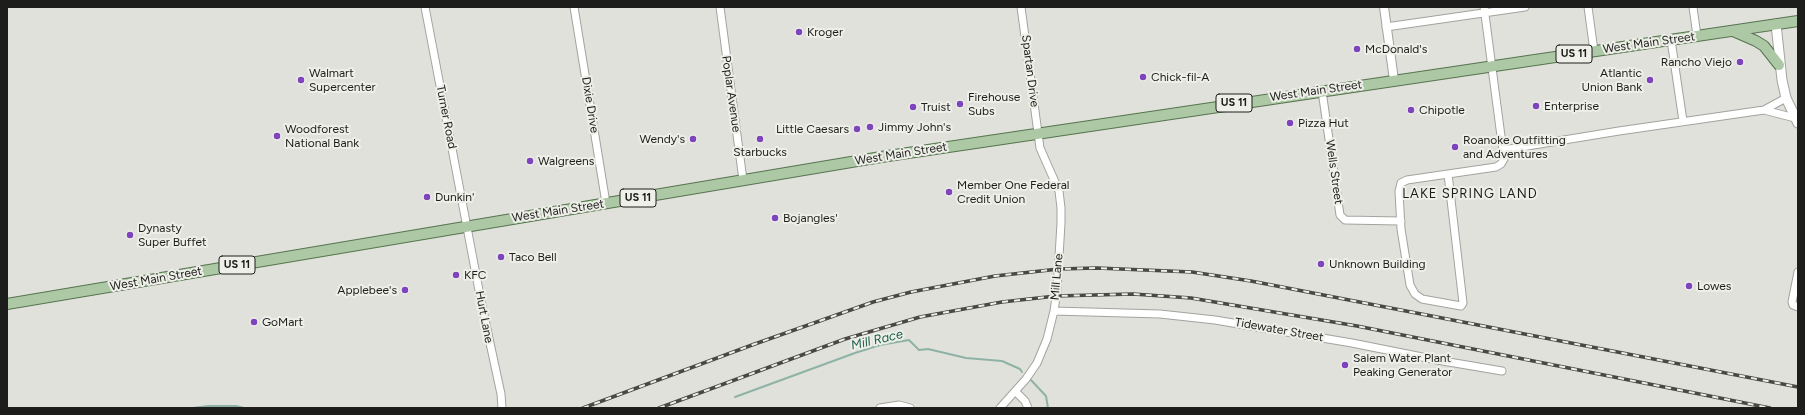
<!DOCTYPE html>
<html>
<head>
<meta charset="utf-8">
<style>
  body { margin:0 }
  #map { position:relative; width:1805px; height:415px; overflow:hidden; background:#e1e1dc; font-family:Figtree,sans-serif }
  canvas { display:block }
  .frame { position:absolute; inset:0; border:8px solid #1d1d1b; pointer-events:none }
</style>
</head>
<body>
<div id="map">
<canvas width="1805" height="415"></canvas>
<div class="frame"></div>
</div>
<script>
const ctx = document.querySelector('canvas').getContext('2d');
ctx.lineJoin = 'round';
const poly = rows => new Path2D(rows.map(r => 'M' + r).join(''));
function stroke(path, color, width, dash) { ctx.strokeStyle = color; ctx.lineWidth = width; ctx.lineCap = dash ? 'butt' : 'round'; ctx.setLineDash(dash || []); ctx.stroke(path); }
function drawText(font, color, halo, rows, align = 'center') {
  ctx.font = font + ' Figtree,sans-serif'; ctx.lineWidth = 4; ctx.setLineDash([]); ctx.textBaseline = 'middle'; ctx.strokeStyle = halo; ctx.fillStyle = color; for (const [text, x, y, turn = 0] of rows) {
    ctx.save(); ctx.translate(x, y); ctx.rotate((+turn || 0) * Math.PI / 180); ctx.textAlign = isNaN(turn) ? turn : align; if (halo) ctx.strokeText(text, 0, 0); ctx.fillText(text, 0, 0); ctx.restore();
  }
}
stroke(poly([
  [1030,379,1046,396,1048,408],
  [735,397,855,353,880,345,909,340,919,350,928,349,966,358,1002,361,1020,369,1022,372],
  [193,408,208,406,236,406,244,408]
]), '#8eb3a6', 2);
const minor = poly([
  [425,7,482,306,501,394,502,408],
  [574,7,606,203],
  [720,7,743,180],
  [1588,7,1594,51],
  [1693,7,1697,36],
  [1386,27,1525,7],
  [1671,40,1683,121],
  [1322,91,1340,215,1345,220,1401,221],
  [1764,110,1786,98],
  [1503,150,1619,131,1764,110,1795,118],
  [1448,174,1407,180,1401,183,1399,191,1401,229,1410,285,1415,294,1422,299,1461,306,1463,303,1448,174,1496,167,1501,164,1504,159,1484,7],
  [1798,272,1792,302,1793,305,1798,307],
  [1054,311,1160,314,1215,320,1352,343,1437,360,1502,371],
  [1016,392,1025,401,1028,408],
  [880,408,899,405,910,408],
  [1000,408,1026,379,1037,363,1047,339,1054,311,1057,290,1061,223,1061,208,1059,191,1040,148,1021,7]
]);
const tertiary = poly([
  [1384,7,1394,80]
]);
const secondary = poly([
  [1776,24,1782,80,1786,98,1798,123]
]);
const primary = poly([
  [1733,31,1756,41,1764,46,1779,65],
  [7,304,881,157,1798,21]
]);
stroke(minor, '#a3a39e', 9);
stroke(tertiary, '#a3a39e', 10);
stroke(secondary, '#a3a39e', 11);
stroke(primary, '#56744e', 12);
stroke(minor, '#fff', 7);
stroke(tertiary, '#fff', 8);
stroke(secondary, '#fff', 9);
stroke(primary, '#acc8a5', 10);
const rail = poly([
  [583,408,752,345,873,302,911,292,995,276,1059,269,1097,268,1192,272,1251,281,1798,387],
  [659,408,845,339,920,317,1002,302,1056,296,1133,294,1191,298,1357,326,1770,408]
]);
stroke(rail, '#484845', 3.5);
stroke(rail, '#efefe9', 2, [6]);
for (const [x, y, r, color] of [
  [799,32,4,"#7d44bb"],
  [1357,49,4,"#7d44bb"],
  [1740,62,4,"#7d44bb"],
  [1143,77,4,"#7d44bb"],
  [301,80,4,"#7d44bb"],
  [1650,80,4,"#7d44bb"],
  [960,104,4,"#7d44bb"],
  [1536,106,4,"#7d44bb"],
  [913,107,4,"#7d44bb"],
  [1411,110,4,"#7d44bb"],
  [1290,123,4,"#7d44bb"],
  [870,127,4,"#7d44bb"],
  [857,129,4,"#7d44bb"],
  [277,136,4,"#7d44bb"],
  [693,139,4,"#7d44bb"],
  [760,139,4,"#7d44bb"],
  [1455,147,4,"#7d44bb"],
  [530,161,4,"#7d44bb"],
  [949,192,4,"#7d44bb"],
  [427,197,4,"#7d44bb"],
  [775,218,4,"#7d44bb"],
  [130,235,4,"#7d44bb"],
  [501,257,4,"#7d44bb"],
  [1321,264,4,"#7d44bb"],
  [456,275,4,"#7d44bb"],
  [1689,286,4,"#7d44bb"],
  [405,290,4,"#7d44bb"],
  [254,322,4,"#7d44bb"],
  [1345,365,4,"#7d44bb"]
]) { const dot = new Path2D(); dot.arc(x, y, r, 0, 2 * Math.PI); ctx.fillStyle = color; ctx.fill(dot); stroke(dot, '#efefe9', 1.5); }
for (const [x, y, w] of [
  [1574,54,36],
  [1234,103,36],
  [638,198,36],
  [237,265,36]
]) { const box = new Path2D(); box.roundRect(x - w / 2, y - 9, w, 18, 3); ctx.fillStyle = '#efefe9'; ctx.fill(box); stroke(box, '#1d1d1b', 1); }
drawText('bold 11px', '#1d1d1b', null, [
  ["US 11",1574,54],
  ["US 11",1234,103],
  ["US 11",638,198],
  ["US 11",237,265]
]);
drawText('12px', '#1d1d1b', '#efefe9', [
  ["Kroger",807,32],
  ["McDonald's",1365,49],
  ["Rancho Viejo",1732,62,"right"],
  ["Walmart",309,73],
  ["Supercenter",309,87],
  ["Atlantic",1642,73,"right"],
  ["Union Bank",1642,87,"right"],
  ["Chick-fil-A",1151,77],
  ["Firehouse",968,97],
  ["Subs",968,111],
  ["Enterprise",1544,106],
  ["Truist",921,107],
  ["Chipotle",1419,110],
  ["Pizza Hut",1298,123],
  ["Jimmy John's",878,127],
  ["Woodforest",285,129],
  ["National Bank",285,143],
  ["Little Caesars",849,129,"right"],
  ["Wendy's",685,139,"right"],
  ["Roanoke Outfitting",1463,140],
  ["and Adventures",1463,154],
  ["Starbucks",760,152,"center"],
  ["Walgreens",538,161],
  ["Member One Federal",957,185],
  ["Credit Union",957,199],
  ["Dunkin'",435,197],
  ["Bojangles'",783,218],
  ["Dynasty",138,228],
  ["Super Buffet",138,242],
  ["Taco Bell",509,257],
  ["Unknown Building",1329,264],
  ["KFC",464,275],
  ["Lowes",1697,286],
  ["Applebee's",397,290,"right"],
  ["GoMart",262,322],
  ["Salem Water Plant",1353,358],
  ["Peaking Generator",1353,372]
], 'left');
drawText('12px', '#1d1d1b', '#efefe9', [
  ["West Main Street",1649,43,-8],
  ["Spartan Drive",1030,71,83],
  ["West Main Street",1316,91,-8],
  ["Poplar Avenue",731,94,82],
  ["Dixie Drive",590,105,81],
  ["Turner Road",446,117,79],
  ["West Main Street",901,154,-9],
  ["Wells Street",1334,172,82],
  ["West Main Street",558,211,-9],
  ["Mill Lane",1057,277,-85],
  ["West Main Street",156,279,-10],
  ["Hurt Lane",484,317,79],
  ["Tidewater Street",1279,330,10]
]);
ctx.letterSpacing = '1px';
drawText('13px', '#1d1d1b', '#efefe9', [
  ["LAKE SPRING LAND",1470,194]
]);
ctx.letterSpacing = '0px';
drawText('italic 13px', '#1c614f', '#efefe9', [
  ["Mill Race",877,340,-13]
]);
</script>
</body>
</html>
